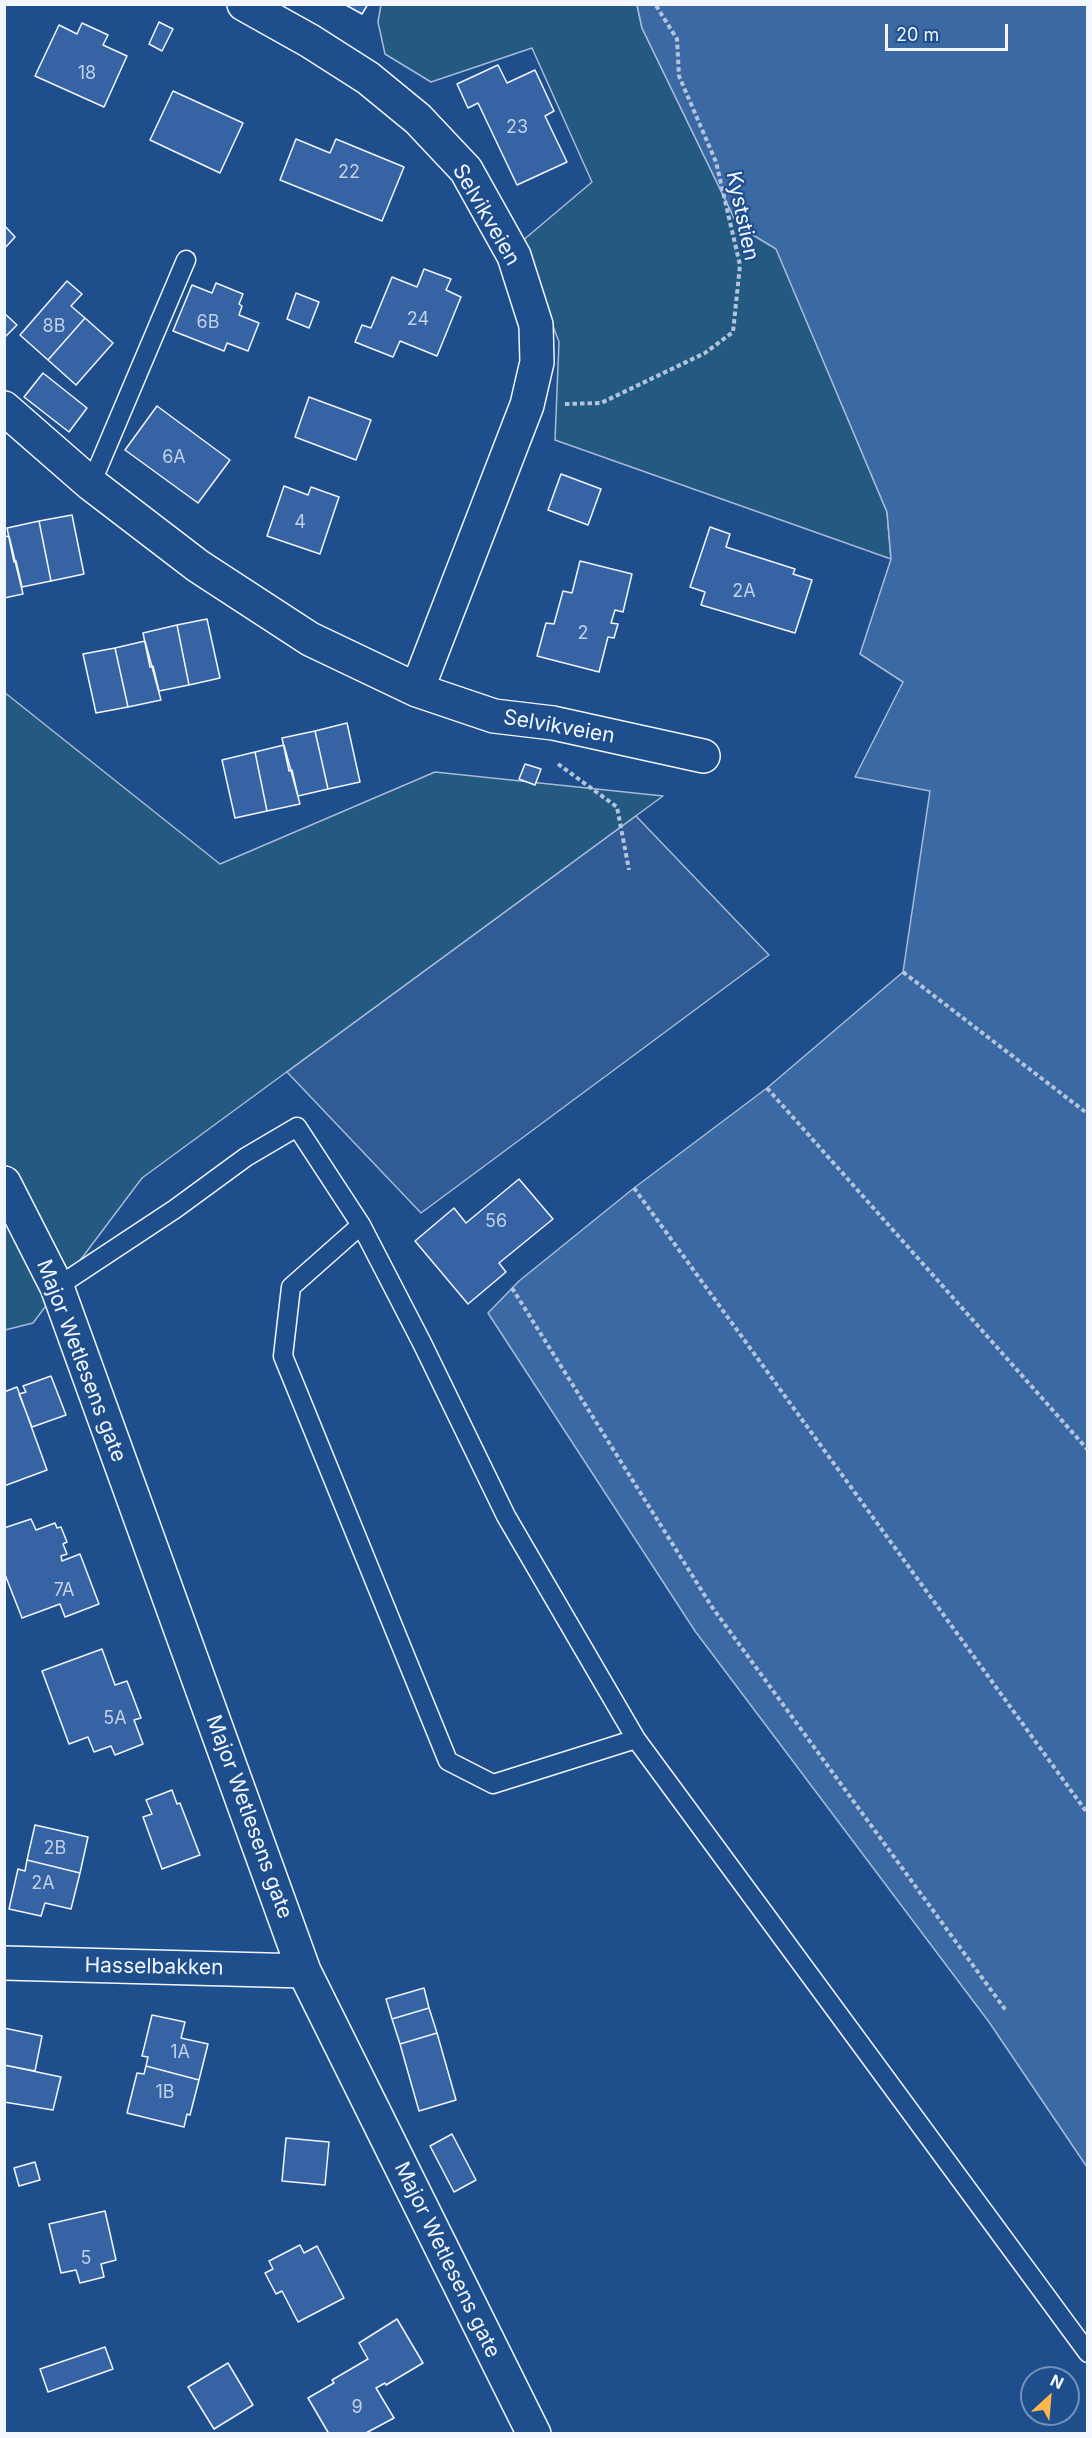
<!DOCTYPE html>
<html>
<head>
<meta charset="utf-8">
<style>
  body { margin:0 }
  #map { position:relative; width:1092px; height:2438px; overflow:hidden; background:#1f4e8c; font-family:Inter,sans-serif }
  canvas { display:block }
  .frame { position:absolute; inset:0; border:6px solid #f2f6ff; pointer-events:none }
  .north { position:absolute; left:1020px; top:2366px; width:60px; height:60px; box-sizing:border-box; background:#1f4e8c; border:2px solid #7391ba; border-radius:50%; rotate:26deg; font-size:16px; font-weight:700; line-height:24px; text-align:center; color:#f2f6ff }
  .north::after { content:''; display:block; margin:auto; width:21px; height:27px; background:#ffb74d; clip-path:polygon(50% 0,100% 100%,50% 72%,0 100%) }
  .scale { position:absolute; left:885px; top:24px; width:123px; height:27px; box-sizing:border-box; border:3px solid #f2f6ff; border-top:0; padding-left:8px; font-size:18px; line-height:21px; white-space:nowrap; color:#f2f6ff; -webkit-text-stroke:4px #1f4e8c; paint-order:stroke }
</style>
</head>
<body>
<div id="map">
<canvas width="1092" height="2438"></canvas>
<div class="frame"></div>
<div class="north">N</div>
<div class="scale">20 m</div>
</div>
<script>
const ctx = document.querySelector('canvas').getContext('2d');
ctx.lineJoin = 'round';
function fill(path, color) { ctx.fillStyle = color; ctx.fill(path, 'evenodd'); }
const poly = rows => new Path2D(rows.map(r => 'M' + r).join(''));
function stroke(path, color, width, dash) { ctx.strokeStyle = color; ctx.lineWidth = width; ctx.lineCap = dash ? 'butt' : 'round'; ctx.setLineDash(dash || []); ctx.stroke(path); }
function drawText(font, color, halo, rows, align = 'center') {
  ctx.font = font + ' Inter,sans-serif'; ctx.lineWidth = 4.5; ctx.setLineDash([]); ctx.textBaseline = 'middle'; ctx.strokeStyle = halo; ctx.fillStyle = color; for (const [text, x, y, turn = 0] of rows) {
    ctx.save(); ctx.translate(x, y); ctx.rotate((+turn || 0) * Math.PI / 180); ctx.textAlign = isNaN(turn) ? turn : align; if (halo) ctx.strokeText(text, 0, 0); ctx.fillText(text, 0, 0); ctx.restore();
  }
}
const green = poly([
  [381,5,637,5,642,28,738,226,776,248,887,512,891,559,555,440,559,342,521,242,592,182,532,48,431,82,385,54,378,22,381,5],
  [4,692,220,864,435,772,663,796,142,1178,33,1323,5,1330,4,692]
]);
fill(green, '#245a82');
stroke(green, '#a8bbd7', 1.5);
const parking = poly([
  [636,816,769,955,421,1213,287,1072,636,816]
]);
fill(parking, '#305b95');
stroke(parking, '#a8bbd7', 1.5);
const water = poly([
  [637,5,1087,5,1087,2167,989,2022,695,1631,488,1313,519,1281,634,1188,767,1088,903,972,930,791,855,777,903,682,860,654,891,559,887,512,776,249,738,226,642,28,637,5]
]);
fill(water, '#3b69a3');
stroke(water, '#a8bbd7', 1.5);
const building = poly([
  [344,4,368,4,362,14,344,4],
  [159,22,173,29,162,51,149,44,159,22],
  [82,23,108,35,103,45,127,56,104,107,35,76,59,25,77,34,82,23],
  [498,65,507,83,535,70,554,111,545,116,567,162,517,185,478,103,468,108,457,84,498,65],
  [173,91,243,123,220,173,150,140,173,91],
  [296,139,330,153,336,139,404,167,382,221,280,180,296,139],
  [4,225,15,237,4,249,4,225],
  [424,269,451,279,446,290,461,297,437,356,400,341,393,357,355,342,362,325,371,328,392,277,417,287,424,269],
  [67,281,82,294,71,306,85,318,48,360,20,335,67,281],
  [216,283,243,294,239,304,242,306,239,315,259,323,248,351,227,343,224,351,173,331,192,285,212,293,216,283],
  [296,293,319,302,309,328,287,319,296,293],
  [4,313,17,325,4,338,4,313],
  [85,318,113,343,76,385,48,360,85,318],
  [43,373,87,408,69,432,24,397,43,373],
  [309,397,371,420,356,460,295,437,309,397],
  [157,406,230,460,198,503,125,450,157,406],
  [561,474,601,489,588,525,548,510,561,474],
  [284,486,308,495,311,487,339,497,320,554,267,536,284,486],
  [72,515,84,574,51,581,39,521,72,515],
  [39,521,51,581,22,587,16,561,14,562,7,528,39,521],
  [710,527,730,534,726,547,795,569,793,574,812,580,795,633,701,605,705,592,690,587,710,527],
  [9,536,23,594,4,598,4,537,9,536],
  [580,561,632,574,623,612,615,610,611,623,618,624,614,638,608,637,599,672,537,656,546,623,554,624,563,591,572,593,580,561],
  [207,619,220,678,189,685,177,625,207,619],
  [177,625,189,685,159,691,153,666,150,667,143,633,177,625],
  [145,641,161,700,128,707,115,648,145,641],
  [115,648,128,707,96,713,83,654,115,648],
  [347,723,360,782,328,789,315,731,347,723],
  [315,731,328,789,298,796,292,770,289,771,282,738,315,731],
  [284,745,300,804,267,811,255,752,284,745],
  [255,752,267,811,235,818,222,760,255,752],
  [525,764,541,769,535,785,519,779,525,764],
  [519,1179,553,1219,499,1263,506,1272,468,1304,415,1241,454,1208,466,1223,519,1179],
  [51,1376,66,1415,32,1427,19,1394,26,1392,23,1386,51,1376],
  [17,1387,47,1470,4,1486,4,1392,17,1387],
  [31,1519,36,1530,55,1523,57,1528,61,1527,67,1542,63,1544,67,1554,61,1556,62,1561,80,1554,99,1604,65,1617,60,1604,22,1618,4,1572,4,1528,31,1519],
  [102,1649,115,1685,127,1681,141,1718,134,1720,143,1744,115,1755,111,1746,94,1752,88,1737,69,1744,42,1671,102,1649],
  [172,1790,177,1804,180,1803,200,1855,162,1869,143,1817,152,1814,146,1800,172,1790],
  [35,1825,88,1837,80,1873,27,1860,35,1825],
  [27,1860,80,1873,71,1909,45,1903,41,1916,9,1909,18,1869,25,1871,27,1860],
  [424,1988,429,2008,392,2019,386,1999,424,1988],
  [429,2008,437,2033,400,2044,392,2019,429,2008],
  [152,2015,185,2022,181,2038,208,2044,199,2080,146,2066,148,2057,142,2056,152,2015],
  [4,2028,42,2036,35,2071,4,2065,4,2028],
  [437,2033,456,2100,419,2111,400,2044,437,2033],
  [4,2065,61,2077,53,2110,4,2102,4,2065],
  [146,2066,199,2080,190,2115,187,2114,184,2127,127,2113,137,2073,144,2074,146,2066],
  [452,2134,476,2180,454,2192,430,2146,452,2134],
  [286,2138,329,2142,325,2185,282,2181,286,2138],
  [35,2162,40,2180,19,2186,14,2168,35,2162],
  [105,2211,116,2260,101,2264,104,2277,80,2283,76,2270,61,2273,49,2224,105,2211],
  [300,2245,304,2253,317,2246,344,2298,298,2322,282,2291,276,2294,265,2273,273,2269,269,2261,300,2245],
  [397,2319,423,2363,386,2385,385,2383,376,2388,394,2418,364,2434,329,2434,308,2398,334,2383,332,2380,368,2359,359,2343,397,2319],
  [105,2347,113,2369,48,2392,40,2369,105,2347],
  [228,2363,253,2405,214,2429,188,2387,228,2363]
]);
fill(building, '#3563a3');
stroke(building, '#f2f6ff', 1.5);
const lane = poly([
  [91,484,186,260],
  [361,1225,291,1287,283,1356,448,1761,493,1784,636,1739],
  [57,1287,175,1209,246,1157,297,1127,361,1225,422,1343,506,1516,636,1739,1088,2353]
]);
const street = poly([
  [244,4,310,41,368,78,418,119,466,170,514,256,536,325,537,362,527,405,417,690],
  [4,408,91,484,198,566,310,639,417,690,494,716,553,723,703,756],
  [4,1183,57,1287,304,1971,534,2434],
  [4,1963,304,1971]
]);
stroke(lane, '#f2f6ff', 21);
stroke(street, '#f2f6ff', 36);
stroke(poly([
  [565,404,601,403,705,353,733,332,740,265,716,162,679,76,677,39,655,4],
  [558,764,617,807,629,870],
  [903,972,1088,1114],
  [767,1088,1088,1450],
  [634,1188,1088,1814],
  [512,1288,712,1607,1007,2012]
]), '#b3c4dc', 4, [4.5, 3]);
stroke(lane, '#1f4e8c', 18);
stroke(street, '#1f4e8c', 33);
drawText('18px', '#c3d1e8', null, [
  ["18",87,74],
  ["23",517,128],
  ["22",349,173],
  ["24",418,320],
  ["6B",208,323],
  ["8B",54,327],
  ["6A",174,458],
  ["4",300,523],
  ["2A",744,592],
  ["2",583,634],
  ["56",496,1222],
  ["7A",64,1591],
  ["5A",115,1719],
  ["2B",55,1849],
  ["2A",43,1884],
  ["1A",180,2053],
  ["1B",165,2093],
  ["5",86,2259],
  ["9",357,2408]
]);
drawText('21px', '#f2f6ff', '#1f4e8c', [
  ["Selvikveien",486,215,60],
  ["Kyststien",742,216,78],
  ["Selvikveien",559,727,10],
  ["Major Wetlesens gate",81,1361,69],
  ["Major Wetlesens gate",249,1817,70],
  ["Hasselbakken",154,1967,1],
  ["Major Wetlesens gate",447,2260,64]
]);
</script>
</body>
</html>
